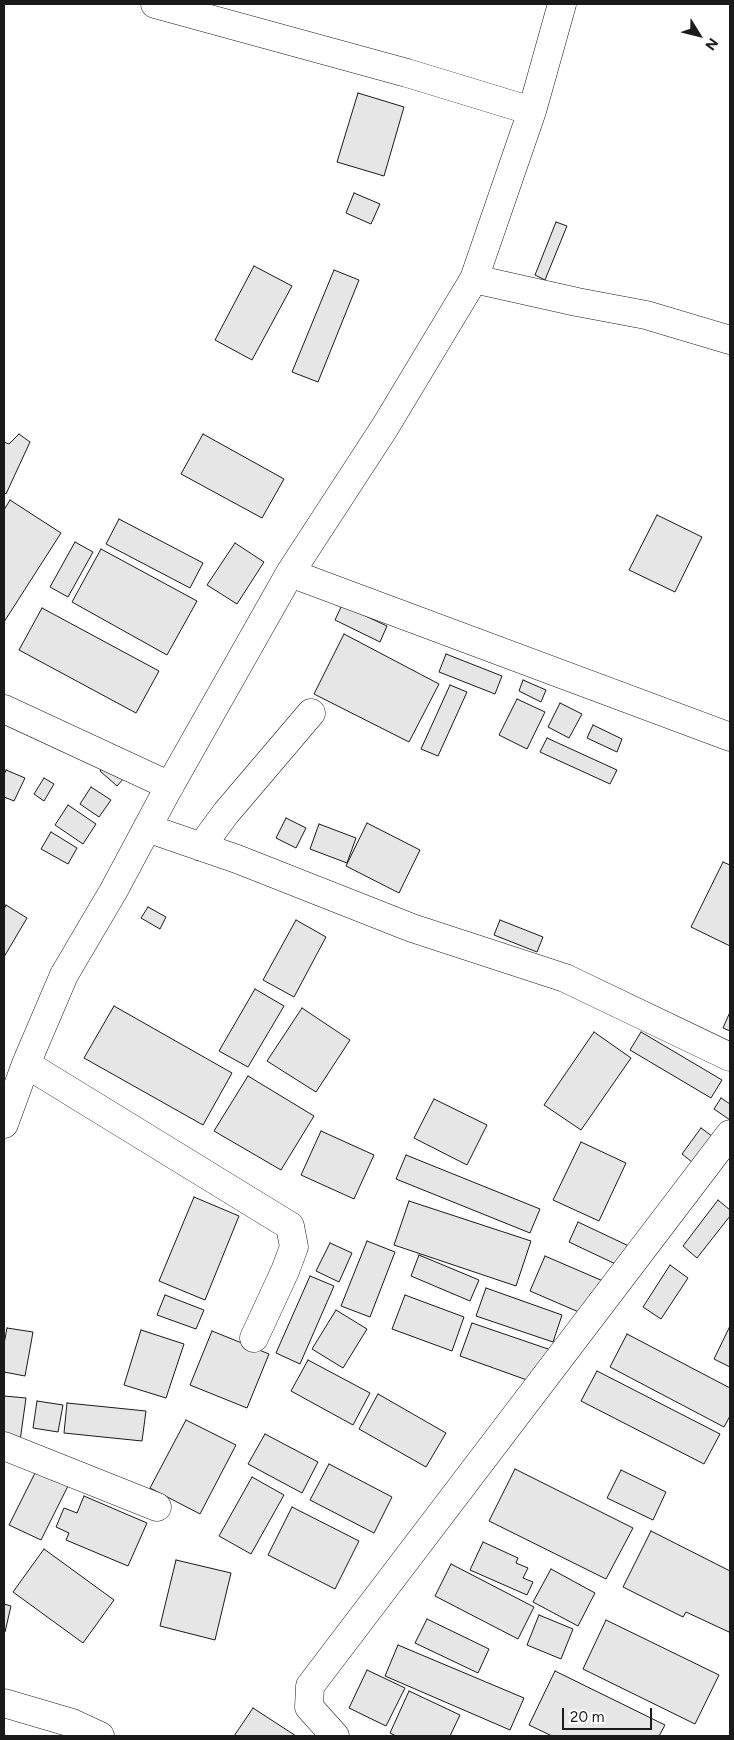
<!DOCTYPE html>
<html>
<head>
<meta charset="utf-8">
<style>
  body { margin:0 }
  #map { position:relative; width:734px; height:1740px; overflow:hidden; background:#fff; font-family:Figtree,sans-serif }
  canvas { display:block }
  .frame { position:absolute; inset:0; border:5px solid #1a1a1a; pointer-events:none }
  .north { position:absolute; left:674px; top:10px; width:50px; height:50px; -webkit-text-stroke:4px #fff; paint-order:stroke; rotate:126deg; font-size:14px; font-weight:700; line-height:20px; text-align:center; color:#1a1a1a }
  .north::after { content:''; display:block; margin:auto; width:18px; height:22px; background:#1a1a1a; clip-path:polygon(50% 0,100% 100%,50% 72%,0 100%) }
  .scale { position:absolute; left:562px; top:1708px; width:90px; height:22px; box-sizing:border-box; border:2px solid #1a1a1a; border-top:0; padding-left:6px; font-size:15px; line-height:18px; white-space:nowrap; color:#1a1a1a; -webkit-text-stroke:4px #fff; paint-order:stroke }
</style>
</head>
<body>
<div id="map">
<canvas width="734" height="1740"></canvas>
<div class="frame"></div>
<div class="north">N</div>
<div class="scale">20 m</div>
</div>
<script>
const ctx = document.querySelector('canvas').getContext('2d');
ctx.lineJoin = 'round';
function fill(path, color) { ctx.fillStyle = color; ctx.fill(path, 'evenodd'); }
const poly = rows => new Path2D(rows.map(r => 'M' + r).join(''));
function stroke(path, color, width, dash) { ctx.strokeStyle = color; ctx.lineWidth = width; ctx.lineCap = dash ? 'butt' : 'round'; ctx.setLineDash(dash || []); ctx.stroke(path); }
const building = poly([
  [358,93,404,107,384,176,337,162,358,93],
  [354,193,380,204,371,224,346,213,354,193],
  [556,222,567,226,545,280,535,275,556,222],
  [254,266,292,286,252,360,215,340,254,266],
  [334,270,359,280,318,382,292,372,334,270],
  [19,434,30,442,6,494,4,492,4,442,9,444,19,434],
  [203,434,284,479,262,518,181,474,203,434],
  [10,500,61,533,4,622,4,510,10,500],
  [657,515,702,537,675,592,629,570,657,515],
  [119,519,203,563,190,588,106,544,119,519],
  [75,542,93,552,68,597,50,587,75,542],
  [235,543,264,562,237,604,207,585,235,543],
  [101,549,197,601,167,655,72,602,101,549],
  [342,605,387,626,380,642,335,620,342,605],
  [42,608,159,671,136,713,19,650,42,608],
  [344,634,439,684,409,742,314,694,344,634],
  [446,654,502,676,495,694,439,672,446,654],
  [523,680,546,690,541,702,519,691,523,680],
  [450,685,467,692,438,756,421,749,450,685],
  [517,699,545,712,527,749,499,735,517,699],
  [560,703,582,714,569,738,548,727,560,703],
  [593,725,622,739,617,752,587,738,593,725],
  [547,738,617,770,610,784,540,752,547,738],
  [109,761,125,777,117,786,100,771,109,761],
  [6,770,25,778,14,801,4,797,4,775,6,770],
  [44,778,54,784,44,801,34,794,44,778],
  [91,787,111,800,99,817,80,804,91,787],
  [68,805,96,824,83,844,55,825,68,805],
  [286,818,306,828,296,848,276,838,286,818],
  [367,823,420,850,399,893,346,866,367,823],
  [319,824,356,838,347,863,310,849,319,824],
  [51,832,77,848,68,864,41,849,51,832],
  [723,862,730,865,730,946,691,927,723,862],
  [6,905,27,918,4,957,4,909,6,905],
  [148,907,166,917,160,929,141,918,148,907],
  [296,920,326,937,294,997,263,980,296,920],
  [500,920,543,937,537,952,494,935,500,920],
  [255,989,284,1006,248,1067,219,1051,255,989],
  [114,1006,232,1073,203,1125,84,1058,114,1006],
  [302,1008,350,1040,316,1092,267,1061,302,1008],
  [730,1012,730,1031,723,1028,730,1012],
  [594,1032,631,1058,581,1130,544,1105,594,1032],
  [641,1032,722,1080,711,1098,630,1050,641,1032],
  [248,1076,314,1116,281,1170,214,1131,248,1076],
  [721,1098,730,1104,730,1120,714,1109,721,1098],
  [434,1099,487,1125,467,1165,414,1138,434,1099],
  [701,1128,716,1139,697,1166,682,1154,701,1128],
  [321,1131,374,1155,354,1199,301,1175,321,1131],
  [581,1142,626,1163,599,1221,553,1200,581,1142],
  [406,1155,540,1209,530,1233,396,1179,406,1155],
  [194,1197,239,1216,205,1300,159,1281,194,1197],
  [718,1200,730,1210,730,1216,697,1258,683,1246,718,1200],
  [409,1201,531,1241,516,1286,394,1245,409,1201],
  [578,1222,633,1248,624,1268,569,1242,578,1222],
  [367,1241,395,1252,370,1317,341,1306,367,1241],
  [330,1243,352,1253,339,1282,316,1271,330,1243],
  [419,1255,479,1280,470,1301,411,1276,419,1255],
  [545,1256,603,1281,588,1316,530,1291,545,1256],
  [670,1265,688,1278,661,1319,643,1307,670,1265],
  [310,1276,334,1286,300,1364,276,1353,310,1276],
  [486,1288,562,1315,553,1342,476,1316,486,1288],
  [165,1295,204,1310,196,1329,157,1315,165,1295],
  [405,1295,464,1317,452,1351,392,1329,405,1295],
  [336,1310,367,1329,343,1368,312,1349,336,1310],
  [472,1323,551,1350,538,1384,460,1356,472,1323],
  [730,1326,730,1367,714,1359,730,1326],
  [7,1328,33,1332,25,1376,4,1372,4,1344,7,1328],
  [141,1330,184,1344,166,1398,124,1385,141,1330],
  [212,1331,269,1354,247,1408,190,1385,212,1331],
  [627,1334,730,1388,730,1416,724,1427,610,1367,627,1334],
  [308,1360,370,1393,353,1425,291,1391,308,1360],
  [597,1371,720,1434,704,1464,581,1401,597,1371],
  [378,1394,446,1433,426,1467,359,1429,378,1394],
  [4,1396,26,1398,20,1441,4,1439,4,1396],
  [37,1401,63,1405,58,1432,33,1428,37,1401],
  [67,1403,146,1411,142,1441,64,1433,67,1403],
  [186,1420,236,1445,200,1514,150,1488,186,1420],
  [265,1434,318,1462,302,1493,248,1464,265,1434],
  [329,1464,392,1497,374,1533,310,1500,329,1464],
  [515,1469,633,1528,606,1579,489,1521,515,1469],
  [621,1470,666,1492,653,1520,607,1498,621,1470],
  [36,1471,68,1486,41,1540,9,1525,36,1471],
  [252,1477,284,1495,251,1554,219,1536,252,1477],
  [84,1496,147,1523,128,1566,66,1540,69,1533,56,1527,64,1508,77,1513,84,1496],
  [292,1507,359,1541,335,1589,268,1555,292,1507],
  [651,1531,730,1571,730,1629,729,1632,686,1612,683,1617,623,1587,651,1531],
  [483,1542,518,1558,516,1563,528,1568,523,1578,533,1582,527,1595,470,1570,483,1542],
  [44,1549,114,1600,83,1643,13,1592,44,1549],
  [176,1560,231,1573,215,1640,160,1626,176,1560],
  [451,1564,534,1607,518,1639,435,1596,451,1564],
  [551,1569,595,1593,578,1626,533,1602,551,1569],
  [4,1604,11,1606,5,1632,4,1631,4,1604],
  [539,1615,573,1629,561,1659,527,1645,539,1615],
  [427,1619,489,1649,478,1673,415,1643,427,1619],
  [606,1620,719,1675,695,1724,583,1669,606,1620],
  [398,1645,524,1698,510,1730,385,1676,398,1645],
  [367,1670,405,1688,386,1726,349,1708,367,1670],
  [555,1671,665,1725,659,1736,552,1736,529,1725,555,1671],
  [409,1691,460,1715,450,1736,396,1736,390,1733,409,1691],
  [253,1708,296,1736,234,1736,253,1708]
]);
fill(building, '#e6e6e6');
stroke(building, '#1a1a1a', 1);
const street = poly([
  [155,4,407,73,532,111],
  [474,279,577,302,646,315,730,340],
  [290,573,730,737],
  [4,709,170,786],
  [147,828,237,859,412,928,565,978,730,1057],
  [201,847,226,813,311,713],
  [26,1064,290,1226,294,1247,285,1271,254,1338],
  [4,1124,26,1064,64,975,114,890,169,787,290,573,385,427,474,279,532,111,562,4],
  [4,1446,157,1507],
  [4,1703,72,1723,100,1736],
  [335,1736,309,1707,310,1686,730,1134]
]);
stroke(street, '#1a1a1a', 29);
stroke(street, '#fff', 28);
</script>
</body>
</html>
